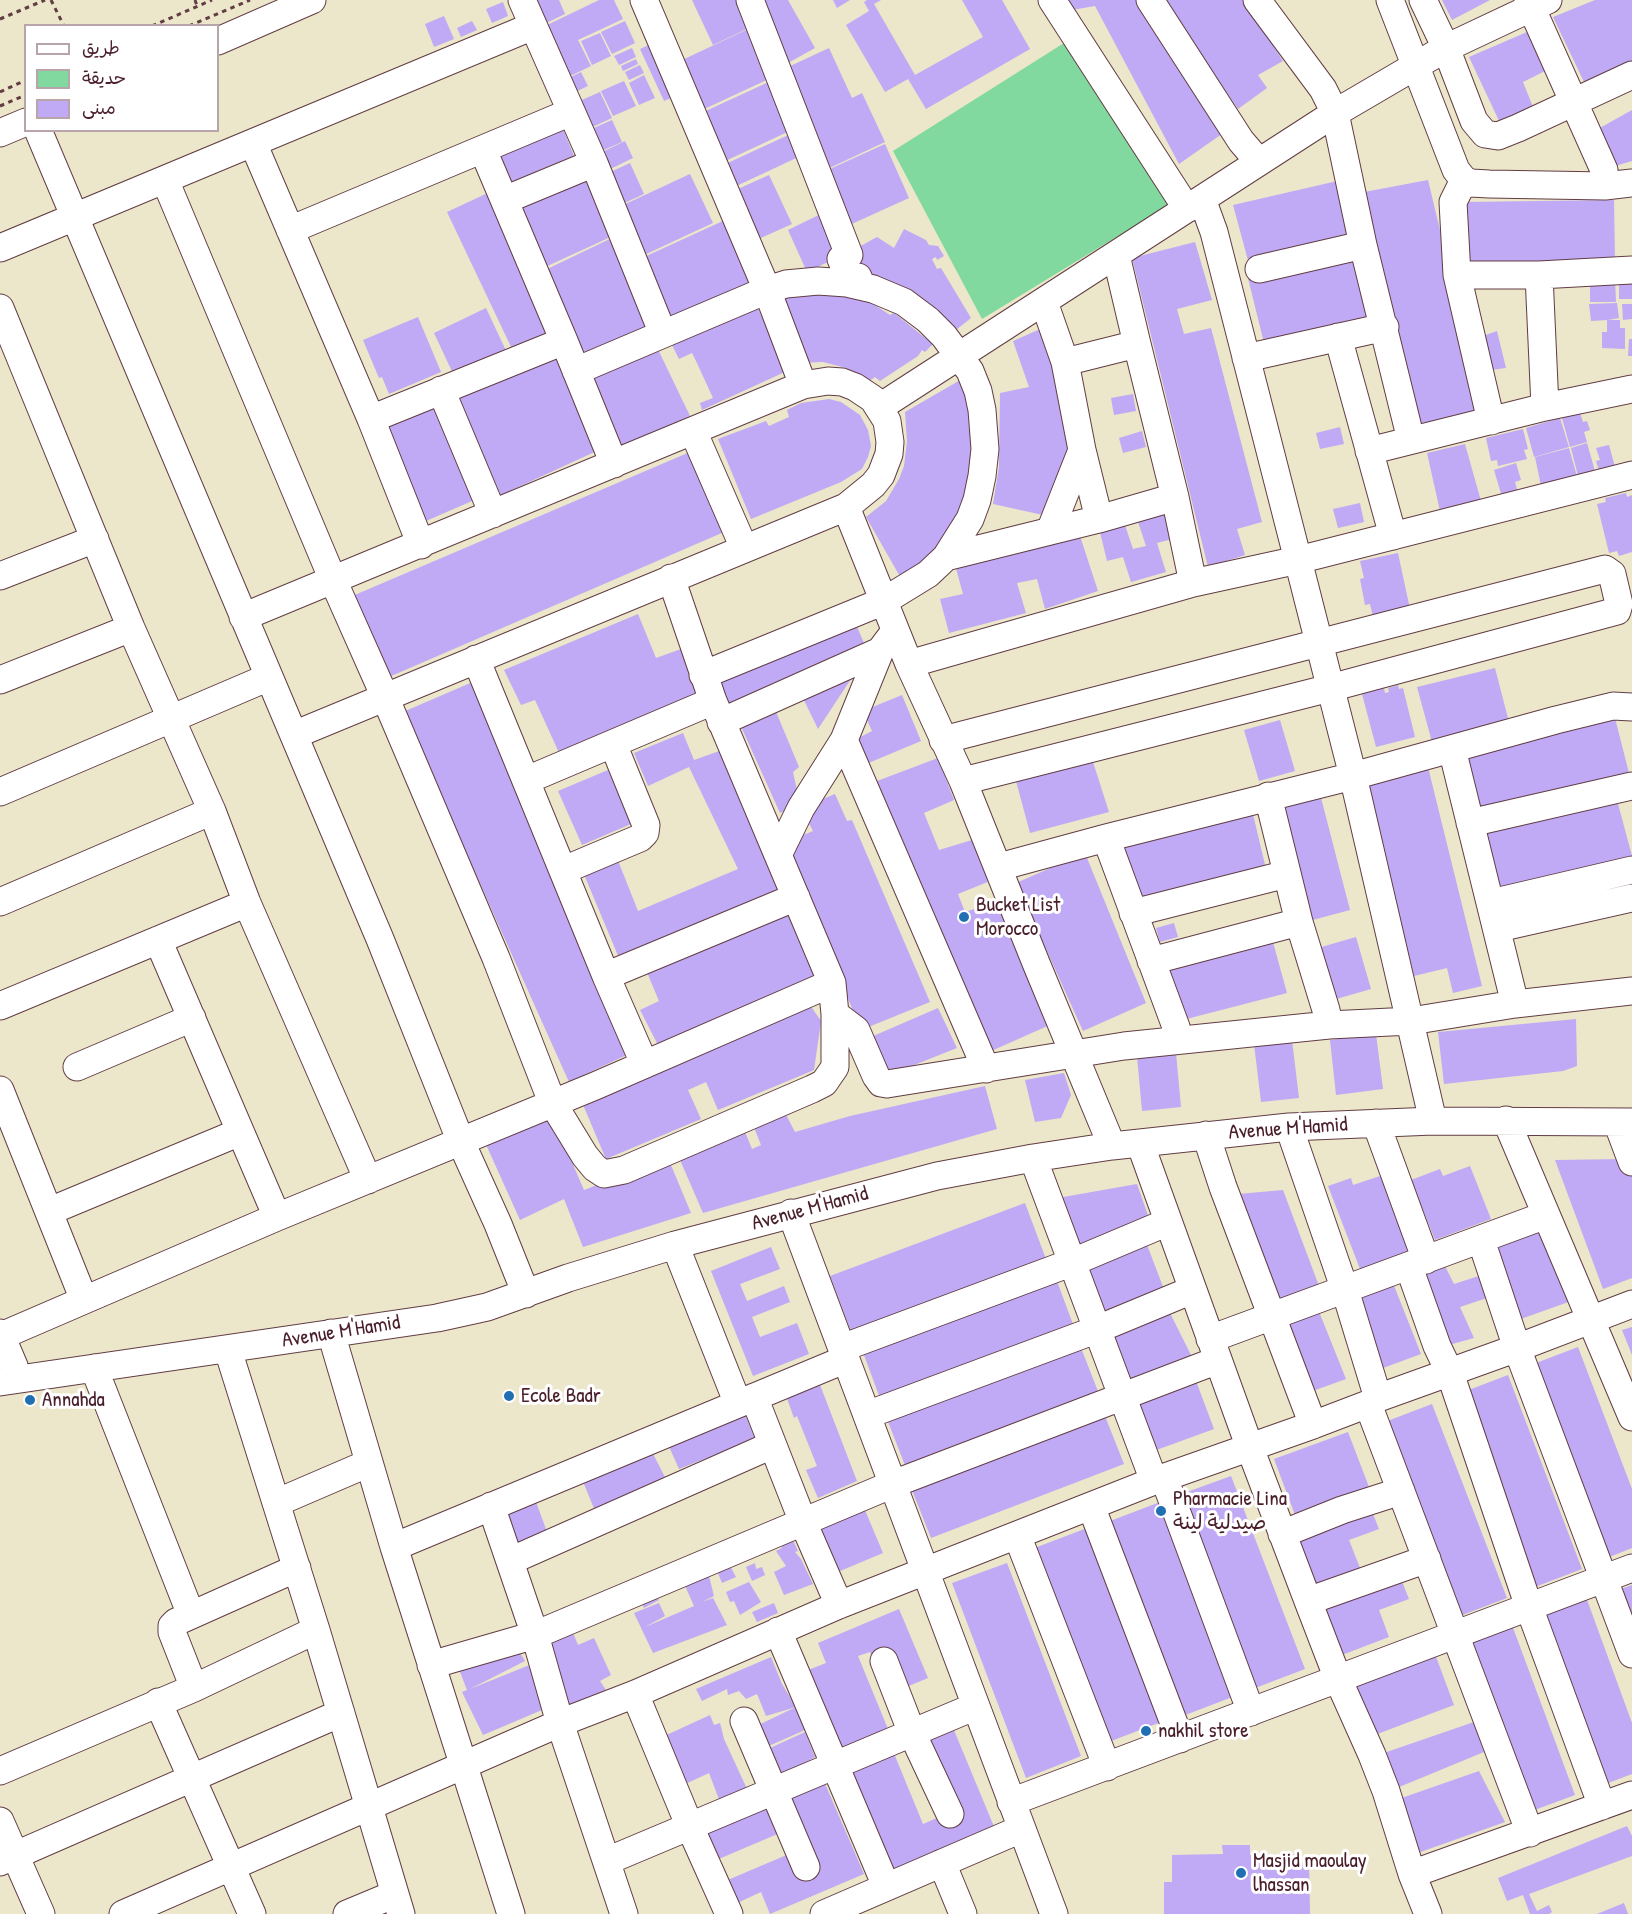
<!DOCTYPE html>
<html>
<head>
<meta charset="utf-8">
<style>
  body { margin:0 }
  #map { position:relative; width:1632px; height:1914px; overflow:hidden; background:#ece6ca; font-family:"Patrick Hand","Playpen Sans Arabic",sans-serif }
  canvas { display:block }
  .legend { position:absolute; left:24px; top:24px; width:195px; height:108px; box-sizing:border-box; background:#fff; border:2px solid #b7a5aa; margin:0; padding:8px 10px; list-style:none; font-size:18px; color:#4a1f2b }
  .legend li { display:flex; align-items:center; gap:12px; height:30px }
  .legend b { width:30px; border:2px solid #b7a5aa }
</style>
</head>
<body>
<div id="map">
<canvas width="1632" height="1914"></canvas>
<ul class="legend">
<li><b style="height:8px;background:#fff"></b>طريق</li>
<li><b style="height:16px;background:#81d99f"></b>حديقة</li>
<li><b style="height:16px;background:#c0a9f5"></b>مبنى</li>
</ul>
</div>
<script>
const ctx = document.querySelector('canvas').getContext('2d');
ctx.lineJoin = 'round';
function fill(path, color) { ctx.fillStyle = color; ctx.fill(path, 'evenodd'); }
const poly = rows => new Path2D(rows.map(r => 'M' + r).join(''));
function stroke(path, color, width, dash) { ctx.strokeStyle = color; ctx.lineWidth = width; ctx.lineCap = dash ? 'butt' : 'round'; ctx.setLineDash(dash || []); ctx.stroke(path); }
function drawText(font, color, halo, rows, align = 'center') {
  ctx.font = font + ' "Patrick Hand","Playpen Sans Arabic",sans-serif'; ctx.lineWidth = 6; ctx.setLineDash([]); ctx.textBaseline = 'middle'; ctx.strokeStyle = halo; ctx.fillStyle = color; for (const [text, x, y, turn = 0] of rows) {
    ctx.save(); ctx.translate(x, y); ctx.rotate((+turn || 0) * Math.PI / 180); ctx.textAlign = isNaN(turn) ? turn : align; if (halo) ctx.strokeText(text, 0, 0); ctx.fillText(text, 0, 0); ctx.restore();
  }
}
fill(poly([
  [1064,43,1172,203,982,319,893,151]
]), '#81d99f');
fill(poly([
  [534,0,559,0,565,14,542,25],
  [599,0,614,0,623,19,578,40,591,66,564,79,541,28],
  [692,0,741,0,753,26,713,45],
  [758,0,788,0,815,48,788,63],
  [833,0,850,0,837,8],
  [867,0,881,0,874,4,915,75,983,37,962,0,1002,0,1030,49,926,109,908,79,885,92,846,25,869,11,864,2],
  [1066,0,1142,0,1229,129,1179,164,1095,6,1072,10],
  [1163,0,1244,0,1283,61,1258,75,1267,88,1238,109],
  [1442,0,1490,0,1452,20],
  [1595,0,1632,0,1632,63,1585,84,1553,17],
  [503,2,508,16,492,23,486,9],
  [444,16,454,39,434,47,425,24],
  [472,21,477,30,461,37,457,28],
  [625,21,635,43,612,54,601,32],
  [748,29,771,78,700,111,678,62],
  [1534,29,1551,68,1523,82,1533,107,1500,123,1469,57],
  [600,33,611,56,592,65,581,41],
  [655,42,680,94,664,101,640,49],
  [632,48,636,57,619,65,614,56],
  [829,48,852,98,862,93,885,142,823,171,786,68],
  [636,59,638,64,623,71,621,66],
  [640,65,644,73,629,80,625,72],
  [581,72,588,86,571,94,565,80],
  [644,75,655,98,639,105,629,83],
  [773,80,796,128,719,164,697,115],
  [624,81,636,106,613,116,601,91],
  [600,92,612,118,588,129,575,103],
  [1632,110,1632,161,1612,167,1598,129],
  [612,120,622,142,597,153,587,131],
  [561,124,574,156,537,171,542,184,512,197,494,151],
  [797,131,807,153,730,189,719,167],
  [625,141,633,158,602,173,594,156],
  [885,144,909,198,845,227,821,173],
  [630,163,644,194,618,206,604,175],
  [587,171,617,234,543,268,513,205],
  [690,174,713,223,642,256,619,207],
  [769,175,792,224,752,242,729,193],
  [1346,179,1361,237,1249,264,1233,205],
  [1428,180,1483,410,1416,427,1359,193],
  [492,191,557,330,513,351,447,212],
  [1614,200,1615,261,1465,265,1464,202],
  [827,211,847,253,807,272,788,230],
  [725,220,755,284,672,322,642,258],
  [904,229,926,240,929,245,938,246,944,256,937,260,936,257,932,259,937,269,941,268,971,318,951,334,852,274,857,248,877,237,894,248],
  [614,237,655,325,584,358,543,271],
  [1195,242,1212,300,1177,309,1184,334,1211,328,1262,522,1237,529,1245,555,1208,567,1132,258],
  [1357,246,1376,314,1264,343,1247,274],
  [1619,277,1632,277,1632,299,1619,299],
  [1590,279,1615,279,1616,302,1590,302],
  [831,292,870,302,890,315,894,313,933,344,925,352,922,350,918,356,880,381,875,377,868,382,846,368,823,362,797,363,775,295],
  [754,300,787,371,702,410,700,403,713,398,696,361,692,353,679,359,669,339],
  [1617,303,1619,318,1608,320,1620,320,1620,328,1625,328,1625,349,1602,348,1602,332,1607,332,1607,320,1591,321,1589,304],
  [1622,304,1632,304,1632,319,1623,320],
  [486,308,508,355,456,380,434,333],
  [418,317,441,372,389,394,382,377,379,378,363,340],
  [1047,326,1069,442,1065,479,1052,517,993,504,999,467,1000,393,1029,387,1013,341],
  [1497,331,1506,368,1483,371,1480,337],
  [653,339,690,416,621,448,585,371],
  [1629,339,1632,339,1632,356,1628,356],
  [554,347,601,449,501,495,454,394],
  [962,379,970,401,973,486,948,539,902,580,866,517,886,501,899,479,904,466,907,441,905,412],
  [1133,394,1136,411,1114,415,1111,398],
  [829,399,841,402,860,415,868,430,871,446,868,457,862,469,841,482,751,519,718,439,766,421,769,426,789,417,787,410,801,403],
  [442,405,479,498,426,521,385,428],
  [1580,413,1583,422,1587,421,1590,430,1584,432,1587,442,1570,447,1562,418],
  [1560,418,1569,447,1534,457,1526,428],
  [1340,427,1344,444,1320,449,1316,433],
  [1523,429,1528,449,1524,450,1527,459,1498,466,1497,460,1491,461,1486,438],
  [1142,431,1146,447,1123,453,1119,438],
  [1587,443,1595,471,1578,476,1571,448],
  [1465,444,1481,501,1440,511,1427,453],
  [1609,445,1615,467,1599,471,1596,461,1600,460,1596,448],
  [1569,448,1577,476,1541,486,1535,457],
  [697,449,731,529,389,677,350,597],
  [1516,463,1521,480,1515,482,1518,493,1502,497,1494,470],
  [1626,493,1627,497,1632,495,1632,552,1619,556,1617,551,1609,553,1597,504,1606,502,1605,498],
  [1360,503,1364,522,1338,528,1333,509],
  [1171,507,1180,537,1157,543,1166,572,1131,582,1123,557,1107,561,1099,528,1124,522,1133,549,1146,546,1136,516],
  [1079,533,1098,591,1045,609,1037,579,1017,583,1026,613,949,633,940,599,963,594,955,565],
  [1398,553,1410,609,1373,617,1370,604,1365,605,1360,579,1364,578,1360,561],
  [638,614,656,658,681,649,702,696,560,755,535,700,521,705,504,670],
  [855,622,864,643,732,709,719,680],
  [1495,668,1509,722,1432,742,1417,687],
  [853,676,818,729,802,696],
  [475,681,633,1052,569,1082,403,712],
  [1398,685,1399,689,1403,688,1415,737,1376,747,1362,694,1384,688,1385,693,1389,692,1388,688],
  [902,695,921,741,859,767,849,743,872,731,863,711],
  [774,707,799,767,793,772,800,804,780,813,739,722],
  [1615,718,1630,777,1468,819,1453,759],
  [1280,720,1295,771,1259,781,1244,730],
  [683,733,694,760,725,749,785,886,619,958,583,872,617,858,638,911,738,869,689,767,648,786,634,753],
  [938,758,954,800,924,813,939,850,972,840,990,881,958,894,965,912,999,901,1052,1024,989,1052,869,784],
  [1093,762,1109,812,1030,833,1016,781],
  [1427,763,1482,986,1453,993,1447,968,1414,976,1365,778],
  [608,770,631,824,582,845,558,791],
  [1319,790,1350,910,1294,925,1263,804],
  [835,794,847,821,852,820,930,1002,861,1030,784,843,813,831,801,808],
  [1617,800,1632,856,1632,863,1487,900,1470,835],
  [1252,810,1266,869,1125,907,1107,846],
  [1085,853,1146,1003,1083,1031,1016,883],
  [793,908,822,974,658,1045,640,1010,659,1001,646,970],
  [1174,923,1178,937,1160,942,1156,928],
  [1271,935,1287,993,1171,1023,1155,966],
  [1356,937,1371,989,1312,1006,1318,948],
  [810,1005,821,1021,814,1070,718,1110,706,1082,688,1090,701,1119,606,1159,581,1100],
  [938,1008,957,1048,889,1075,871,1037],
  [1576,1019,1577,1066,1563,1071,1444,1084,1438,1032],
  [1376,1034,1383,1089,1336,1095,1330,1040],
  [1292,1040,1299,1098,1261,1102,1254,1044],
  [1176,1053,1181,1107,1142,1111,1137,1056],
  [1064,1073,1071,1095,1061,1118,1035,1122,1025,1080],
  [985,1086,997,1129,703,1213,677,1153,743,1127,752,1149,761,1145,751,1120,782,1107,795,1132,850,1116],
  [551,1114,584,1190,668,1158,691,1213,583,1247,564,1199,520,1220,484,1140],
  [1625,1159,1632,1176,1632,1278,1603,1289,1555,1160],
  [1470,1166,1491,1219,1435,1240,1411,1180,1440,1169,1443,1176],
  [1389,1173,1416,1248,1360,1269,1328,1186,1351,1178,1353,1185],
  [1137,1184,1150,1221,1072,1252,1052,1199],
  [1283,1190,1319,1286,1268,1306,1227,1195],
  [1025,1203,1046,1259,851,1332,830,1276],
  [1542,1228,1574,1300,1518,1320,1489,1248],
  [1144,1237,1165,1292,1091,1319,1070,1264],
  [771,1247,780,1269,740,1284,747,1301,784,1286,790,1302,752,1317,760,1337,797,1323,809,1354,753,1376,711,1271],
  [1444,1264,1454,1284,1482,1275,1490,1297,1460,1307,1474,1338,1445,1346,1419,1271],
  [1054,1273,1074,1327,881,1401,861,1347],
  [1393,1283,1421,1354,1375,1371,1348,1300],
  [1164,1301,1192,1357,1116,1385,1098,1334],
  [1318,1309,1346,1379,1299,1396,1272,1325],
  [1632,1327,1632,1355,1622,1330],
  [1078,1340,1099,1394,906,1468,885,1414],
  [1578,1347,1632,1489,1632,1548,1597,1562,1523,1368],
  [1193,1373,1214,1429,1140,1456,1119,1401],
  [1508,1375,1582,1569,1527,1590,1453,1396],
  [817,1377,857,1481,818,1498,806,1470,817,1466,797,1416,794,1418,784,1390],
  [1432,1404,1507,1598,1452,1619,1377,1425],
  [743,1409,755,1439,679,1469,667,1442],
  [1103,1411,1124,1464,931,1538,910,1485],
  [1348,1432,1369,1487,1295,1515,1274,1459],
  [651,1450,668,1483,595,1511,582,1479],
  [1231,1476,1305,1669,1250,1690,1176,1496],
  [535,1499,547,1532,511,1549,499,1514],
  [1160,1502,1235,1696,1180,1717,1105,1523],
  [862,1503,883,1553,833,1574,812,1524],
  [1369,1504,1379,1529,1349,1540,1360,1568,1312,1585,1293,1532],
  [1087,1528,1161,1722,1106,1743,1032,1549],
  [790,1534,798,1551,795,1552,801,1559,813,1584,784,1595,774,1572,786,1566,776,1551,782,1548,778,1538],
  [728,1562,736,1577,722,1583,716,1568],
  [755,1563,756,1569,762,1567,765,1575,752,1581,746,1567],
  [1007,1563,1081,1756,1026,1778,952,1583],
  [708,1572,714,1596,702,1602,713,1598,727,1625,653,1653,634,1613,659,1603,665,1616,645,1627,694,1606,683,1581],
  [1399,1574,1409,1599,1379,1610,1389,1637,1342,1655,1322,1601],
  [749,1582,761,1602,740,1615,734,1601,730,1602,726,1592],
  [1632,1585,1632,1660,1607,1594],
  [654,1593,659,1600,644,1608,640,1599],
  [1586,1597,1632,1723,1632,1774,1595,1788,1532,1617],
  [774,1603,778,1613,757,1622,752,1612],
  [899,1609,928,1678,887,1695,870,1652,858,1656,888,1729,836,1750,803,1672,826,1663,818,1643],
  [1512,1625,1575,1795,1521,1815,1458,1644],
  [571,1628,578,1645,594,1638,611,1675,600,1681,606,1690,569,1707,538,1643],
  [516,1646,525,1661,470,1689,532,1664,549,1707,483,1735,462,1692,467,1690,455,1659],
  [1435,1654,1454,1705,1372,1736,1348,1683],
  [771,1657,782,1684,796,1707,766,1716,757,1694,746,1699,739,1691,728,1695,727,1689,702,1701,696,1689],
  [796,1707,805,1730,755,1752,746,1731],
  [710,1715,714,1725,720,1723,724,1739,747,1789,720,1802,709,1773,681,1786,660,1738],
  [1474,1722,1484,1752,1392,1790,1378,1755],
  [951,1723,995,1829,886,1874,844,1771,893,1751,923,1824,944,1815,912,1739],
  [805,1732,815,1757,773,1782,757,1754],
  [1479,1771,1505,1822,1412,1855,1393,1801],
  [823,1779,864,1874,770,1914,761,1892,733,1905,723,1882,796,1851,787,1830,714,1861,701,1831],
  [1627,1826,1632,1836,1632,1856,1529,1894,1537,1911,1549,1905,1552,1912,1549,1914,1530,1914,1523,1895,1507,1901,1498,1878],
  [1222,1845,1250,1845,1250,1855,1296,1854,1296,1864,1309,1863,1310,1914,1164,1914,1164,1882,1172,1882,1172,1855,1223,1854],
  [1624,1903,1628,1914,1597,1914]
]), '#c0a9f5');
const minor = poly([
  [522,0,594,163,663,334],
  [644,0,767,290,803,385],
  [750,0,849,255,841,259,850,280,858,277,861,284],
  [1052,0,1187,209],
  [1150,0,1241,141,1259,162],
  [1257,0,1323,89,1335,113,1363,245,1411,440],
  [1390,0,1456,170,1464,180,1471,183,1489,184,1605,186,1632,183],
  [1423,0,1446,48,1474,121,1485,134,1498,136,1518,128,1632,75],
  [1528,0,1604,170,1605,186],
  [218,41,312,0],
  [38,130,380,939,461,1142,498,1224,526,1294],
  [0,133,26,122],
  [253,143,371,419,421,545],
  [483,150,564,341,614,464],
  [165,180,333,580,385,697,496,958,552,1102,585,1156,595,1168,604,1174,624,1170,812,1089,824,1083,835,1067,835,1014,832,983,713,701,671,578],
  [1464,180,1453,202,1457,275,1491,421],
  [1202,199,1214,232,1298,560,1353,776,1433,1121],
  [505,201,512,197,594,163],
  [290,230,571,112],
  [0,248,533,26],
  [1116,255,1137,344],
  [1259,269,1363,245],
  [1457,275,1539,275,1632,270],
  [1539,275,1545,407],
  [0,308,131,628,212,811,247,903,368,1180],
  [1338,337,1393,536],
  [1246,358,1385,327],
  [1065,362,1137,344,1175,497,1193,583],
  [576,371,767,290,786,284,818,281,847,283,873,289,904,302,928,320,944,336,970,371,978,391,982,410,985,449,982,476,977,500,970,519,946,557,928,574,884,601,703,675],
  [441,390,493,514],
  [880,407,1335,113,1446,48,1548,0],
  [371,419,564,341],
  [693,431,744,548],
  [1369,451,1545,407,1632,389],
  [846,507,909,664,963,781,1036,963,1112,1146],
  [1099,519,1175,497],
  [1050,531,1082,450],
  [946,557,1099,519,1082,450,1065,362,1044,302],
  [0,576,95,539],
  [243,617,803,385,828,381,842,382,855,387,873,399,887,421,890,442,889,454,881,475,873,485,846,507,294,735],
  [476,659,606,976,644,1063],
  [909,664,1193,583,1298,560,1632,475],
  [0,680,131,628],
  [721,722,880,651],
  [844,740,986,1069],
  [943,740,1605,569,1612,574,1619,604,1617,611,1330,688,963,781],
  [1452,749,1515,1004],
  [527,780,713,701],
  [0,792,269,677],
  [1268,796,1299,922,1326,1010,1329,1025],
  [1470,823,1632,786],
  [1106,838,1176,1027,1179,1040],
  [778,855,801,808,844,740,880,651,895,631],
  [999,867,1106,838,1353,776,1556,720,1613,706,1632,707],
  [564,870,640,838,645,833,646,825,613,744],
  [0,902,212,811],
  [1491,903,1632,870],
  [1133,913,1287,874],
  [1498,928,1632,898],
  [158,940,277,1217],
  [1151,961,1299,922],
  [606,976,796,897],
  [0,1006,247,903],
  [835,1014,856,1030,876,1076,881,1083,887,1084,1124,1046,1329,1025,1411,1021,1515,1004,1632,991],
  [77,1067,192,1018],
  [0,1090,84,1300],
  [1506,1120,1632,1417],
  [1617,1122,1632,1162],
  [1376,1123,1426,1260],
  [1289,1127,1345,1290,1378,1398],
  [1206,1135,1223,1187,1313,1425],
  [1140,1143,1250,1448,1308,1601,1338,1679,1372,1755,1386,1791,1412,1874,1428,1914],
  [1033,1158,1154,1481],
  [50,1211,240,1132],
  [791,1213,1054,1914],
  [1481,1240,1517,1348,1632,1654],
  [675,1245,738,1404],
  [1409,1267,1437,1346,1450,1373,1529,1607,1602,1806],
  [0,1333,14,1366,17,1379],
  [331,1333,394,1547,511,1914],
  [1,1336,277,1217,595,1086,832,983],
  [1210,1339,1546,1215],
  [842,1348,1073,1262,1168,1222],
  [228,1350,316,1630,401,1914],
  [94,1368,191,1615],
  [0,1382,437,1318,487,1307,568,1278,675,1245,937,1176,1033,1158,1112,1146,1289,1127,1433,1121,1632,1122],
  [754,1397,803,1522,839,1605],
  [1368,1404,1530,1833],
  [867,1415,1098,1329,1192,1290],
  [1164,1478,1251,1712],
  [276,1503,369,1463],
  [491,1506,535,1635,560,1723,624,1914],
  [1091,1506,1180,1739],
  [1282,1534,1342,1510,1401,1491],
  [1017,1535,1107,1767],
  [394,1547,846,1359],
  [510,1561,772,1445],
  [1308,1601,1427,1559],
  [778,1631,886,1886],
  [884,1661,912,1733,950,1814],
  [431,1665,535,1635,893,1484,1218,1360],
  [194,1688,172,1632,172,1626,176,1622,297,1568],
  [635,1694,690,1827,729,1914],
  [158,1702,252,1914],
  [744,1721,806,1867],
  [0,1771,194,1688,316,1630],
  [1011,1802,1632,1568],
  [0,1821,41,1914],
  [607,1861,976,1706],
  [0,1862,341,1713],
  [942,1863,963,1914],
  [1412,1874,1632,1795],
  [123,1914,560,1723,635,1694,839,1605,1154,1481,1313,1425,1368,1404,1378,1398,1517,1348,1632,1304],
  [347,1914,395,1894],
  [824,1914,1021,1829]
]);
stroke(minor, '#623d43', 29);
stroke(poly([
  [51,0,64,26],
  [195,0,197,6],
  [0,19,45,0],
  [152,26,212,0],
  [189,26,250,0],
  [0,92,26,80],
  [0,106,26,95]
]), '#623d43', 3, [4.5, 4.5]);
stroke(minor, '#fff', 27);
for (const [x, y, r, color] of [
  [964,917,6,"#1f6fb2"],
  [509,1396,6,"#1f6fb2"],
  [30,1400,6,"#1f6fb2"],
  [1161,1511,6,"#1f6fb2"],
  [1146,1731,6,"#1f6fb2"],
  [1241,1873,6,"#1f6fb2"]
]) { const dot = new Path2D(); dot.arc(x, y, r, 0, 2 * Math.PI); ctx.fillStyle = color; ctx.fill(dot); stroke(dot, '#fff', 2); }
drawText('21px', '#4a1f2b', '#fff', [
  ["Bucket List",976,905],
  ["Morocco",976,929],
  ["Ecole Badr",521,1396],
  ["Annahda",42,1400],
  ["Pharmacie Lina",1173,1499],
  ["صيدلية لينة",1173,1523],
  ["nakhil store",1158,1731],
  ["Masjid maoulay",1253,1861],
  ["lhassan",1253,1885]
], 'left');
drawText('21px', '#4a1f2b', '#fff', [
  ["Avenue M'Hamid",1288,1129,-4],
  ["Avenue M'Hamid",810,1209,-15],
  ["Avenue M'Hamid",341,1332,-9]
]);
</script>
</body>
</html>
